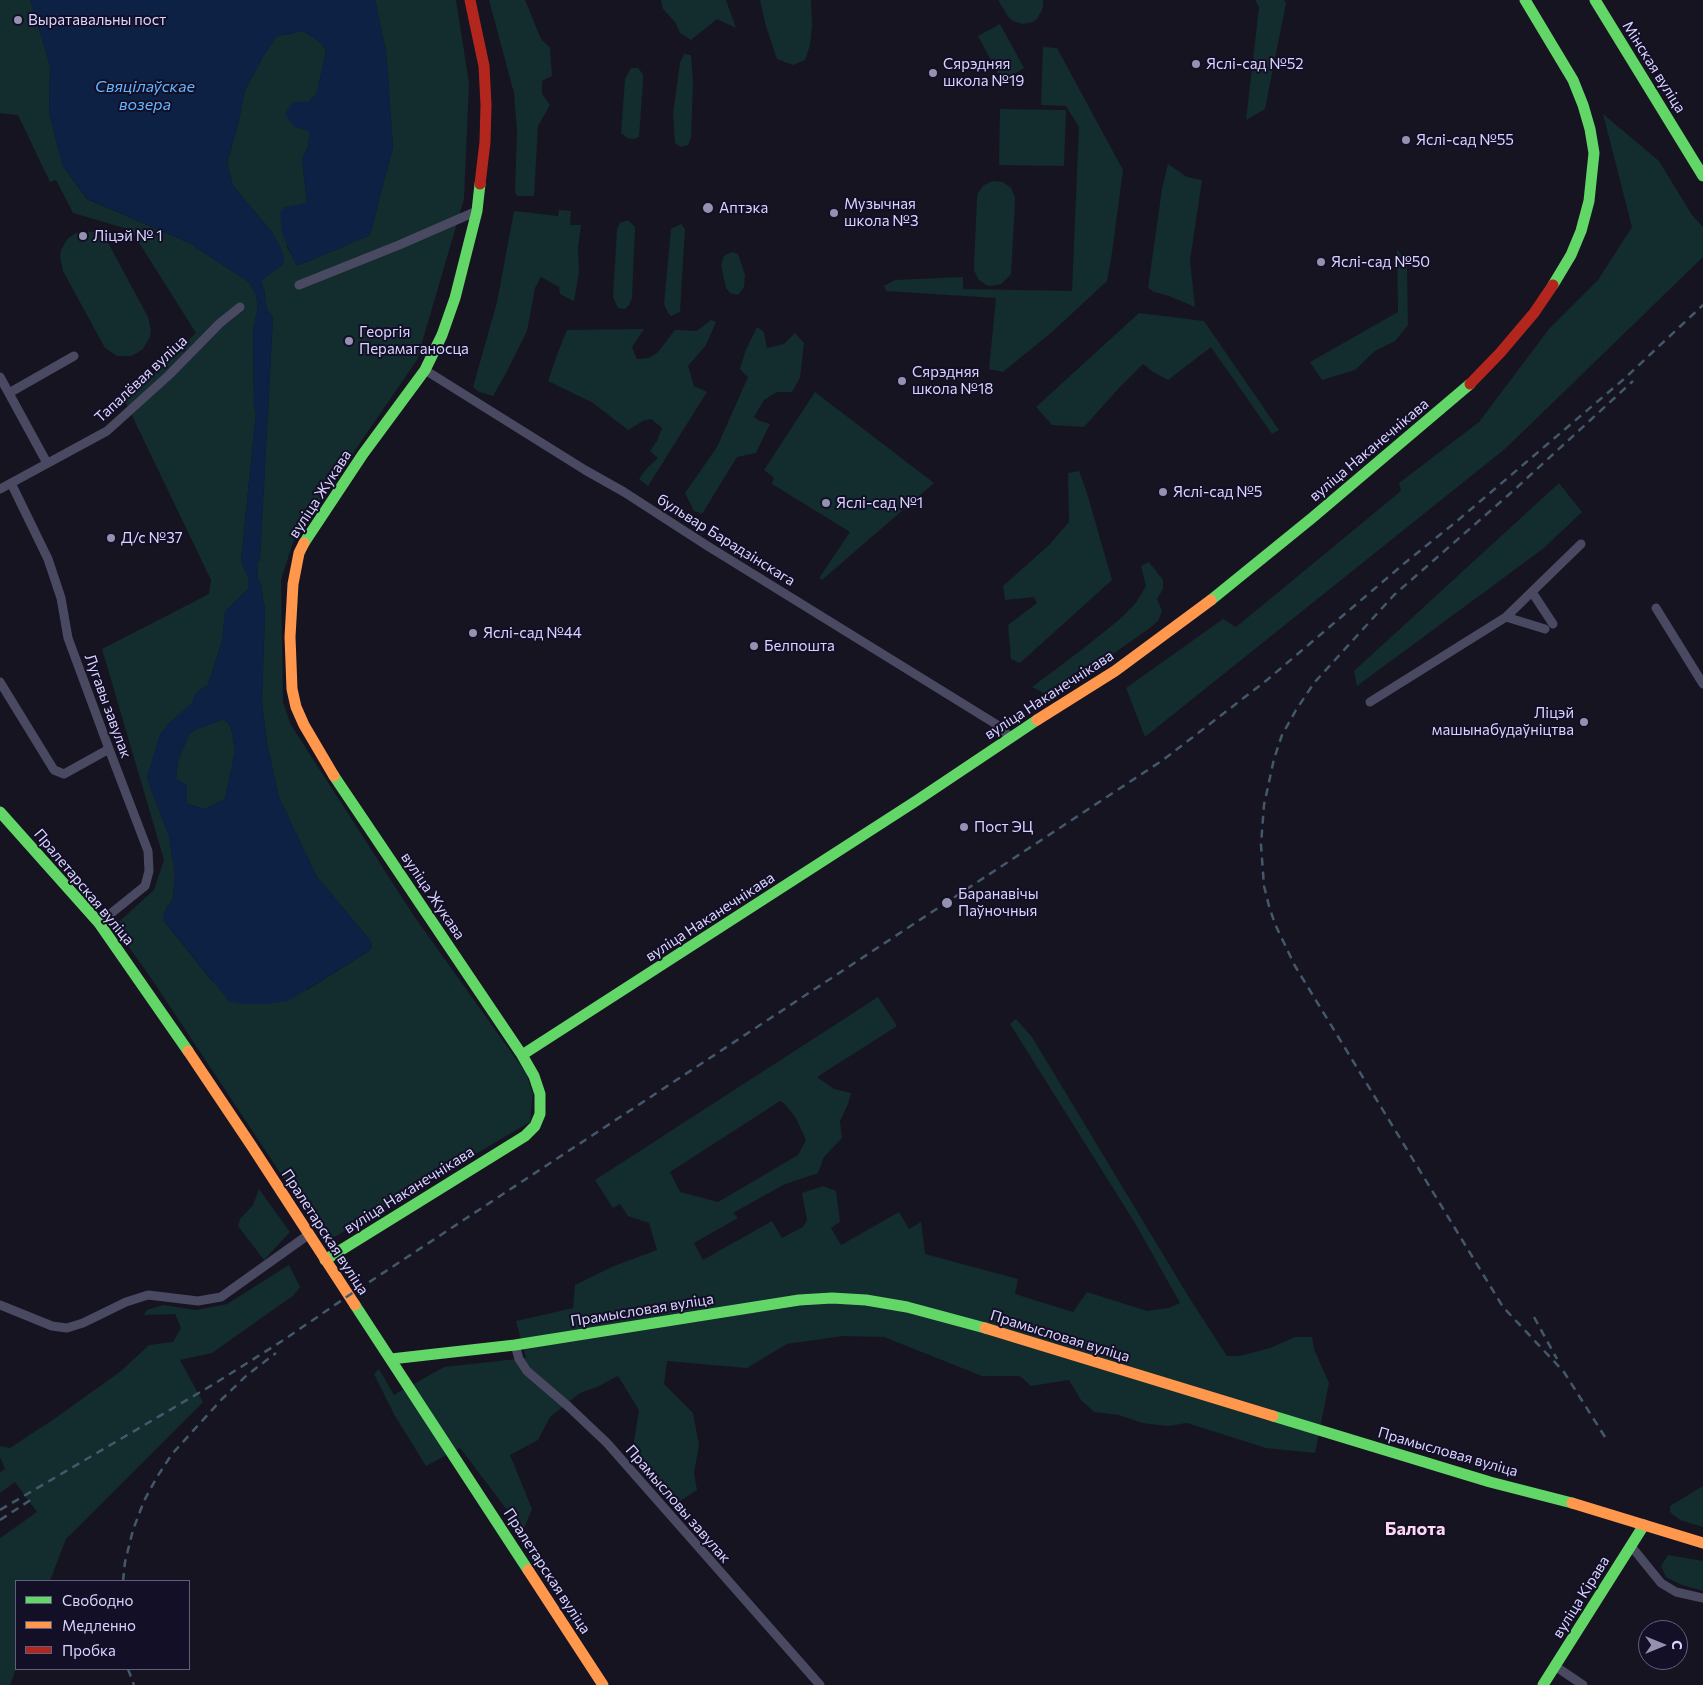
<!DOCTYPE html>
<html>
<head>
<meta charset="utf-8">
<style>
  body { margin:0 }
  #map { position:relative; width:1703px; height:1685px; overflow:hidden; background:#161421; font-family:Commissioner,sans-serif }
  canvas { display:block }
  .legend { position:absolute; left:15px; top:1580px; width:175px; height:90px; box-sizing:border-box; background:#130f26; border:1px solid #625e7d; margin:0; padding:6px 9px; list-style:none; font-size:15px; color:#d9d4ff }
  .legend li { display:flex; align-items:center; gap:10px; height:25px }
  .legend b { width:25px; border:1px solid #625e7d }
  .north { position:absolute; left:1638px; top:1620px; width:50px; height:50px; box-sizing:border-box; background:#130f26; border:1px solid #625e7d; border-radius:50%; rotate:90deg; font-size:14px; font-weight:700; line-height:20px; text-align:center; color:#d9d4ff }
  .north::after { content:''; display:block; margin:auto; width:18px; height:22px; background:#9591b1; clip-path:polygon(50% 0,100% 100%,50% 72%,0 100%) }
</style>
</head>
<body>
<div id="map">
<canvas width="1703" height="1685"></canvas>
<ul class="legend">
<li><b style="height:6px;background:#63d668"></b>Свободно</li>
<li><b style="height:6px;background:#ff974d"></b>Медленно</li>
<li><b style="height:6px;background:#b3261e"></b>Пробка</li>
</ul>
<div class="north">С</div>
</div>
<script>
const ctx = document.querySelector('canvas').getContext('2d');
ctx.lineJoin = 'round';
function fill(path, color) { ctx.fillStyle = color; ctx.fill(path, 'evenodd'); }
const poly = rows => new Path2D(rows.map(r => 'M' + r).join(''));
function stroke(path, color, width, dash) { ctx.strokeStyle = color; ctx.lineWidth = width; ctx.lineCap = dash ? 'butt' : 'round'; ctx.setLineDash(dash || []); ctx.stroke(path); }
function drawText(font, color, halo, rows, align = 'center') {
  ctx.font = font + ' Commissioner,sans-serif'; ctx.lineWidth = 4; ctx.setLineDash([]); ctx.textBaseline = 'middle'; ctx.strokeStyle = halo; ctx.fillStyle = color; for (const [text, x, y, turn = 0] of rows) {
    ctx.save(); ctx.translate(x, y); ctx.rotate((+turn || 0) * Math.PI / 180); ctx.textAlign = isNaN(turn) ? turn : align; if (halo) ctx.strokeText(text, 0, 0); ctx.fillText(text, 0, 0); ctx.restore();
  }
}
fill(poly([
  [0,0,30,0,50,65,49,113,63,166,87,199,189,243,249,282,256,294,258,307,253,330,254,406,256,413,241,561,249,579,248,589,225,612,222,641,208,685,199,691,193,703,169,723,160,735,147,778,169,836,175,875,173,899,167,907,164,921,212,981,307,990,369,951,372,948,370,941,364,933,317,877,279,798,267,743,262,701,265,610,261,586,258,579,257,563,260,559,273,316,267,310,264,289,260,281,283,264,272,232,233,186,227,163,239,120,245,90,264,55,277,36,303,31,320,42,326,50,317,93,308,102,310,131,308,147,302,159,307,203,287,247,297,265,302,264,370,235,393,147,386,51,375,0,456,0,469,83,464,199,417,360,294,539,281,580,283,702,291,725,414,916,526,1073,533,1094,530,1122,326,1242,153,981,114,926,154,890,164,860,102,649,209,594,211,580,125,401,196,333,131,230,73,213,56,180,50,182,18,115,0,113],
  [489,0,525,0,541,39,550,48,552,76,542,81,542,94,550,105,538,126,534,196,518,196,515,193,517,132,514,93],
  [661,0,726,0,736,28,717,19,691,40,680,33,675,22,663,9],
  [760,0,811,0,812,26,810,45,805,60,793,65,777,59,765,23],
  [998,0,1043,0,1043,5,1042,10,1037,19,1033,22,1023,24,1013,21,1009,18],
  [1255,0,1284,0,1286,3,1265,109,1246,120,1259,7],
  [1000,24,1024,68,1002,81,978,36],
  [1043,47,1057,48,1123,170,1112,253,1107,281,1052,332,1003,372,989,369,996,298,886,291,884,286,895,280,963,277,963,289,1072,291,1079,127,1066,106,1041,105],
  [684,54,691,55,693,82,691,138,688,145,681,147,675,143,673,114,680,63],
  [631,68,638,68,643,74,643,82,639,137,633,139,627,138,621,133,625,79],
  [1000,109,1066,110,1064,166,999,165],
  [1603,114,1659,161,1692,215,1703,227,1703,257,1506,448,1145,737,1126,688,1223,619,1236,627,1401,491,1399,483,1479,422,1549,329,1598,280,1632,227],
  [1168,164,1187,177,1202,180,1190,261,1195,307,1169,296,1154,292,1148,288,1162,189],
  [993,181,1003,182,1011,188,1015,197,1015,202,1011,274,1001,284,991,286,986,285,978,279,974,270,974,265,977,198,978,193,984,185],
  [559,210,571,211,570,225,581,225,578,248,579,272,574,301,560,294,559,287,541,277,535,288,527,331,506,373,493,396,479,392,473,387,497,302,514,211,558,216],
  [628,220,635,227,632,298,629,305,625,309,618,308,613,297,617,229,620,223],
  [681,224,685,229,680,312,671,316,668,313,664,304,671,229],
  [80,231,94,232,106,239,148,317,151,330,150,337,143,349,137,353,131,356,117,356,105,348,63,271,60,257,61,250,68,238],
  [1397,249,1407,264,1408,325,1395,341,1375,351,1355,370,1322,380,1310,362,1398,312],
  [732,252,738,254,745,275,744,287,738,295,730,293,726,288,721,265,724,256],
  [1139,313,1204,321,1279,430,1272,434,1211,347,1168,380,1153,372,1143,364,1118,389,1084,427,1052,425,1036,407],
  [711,320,716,322,706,345,688,366,694,386,707,392,648,486,639,479,647,468,658,458,650,451,657,441,662,428,651,419,643,421,628,430,593,403,548,381,558,352,567,330,644,329,632,347,637,359,649,358,658,352,675,330,697,331],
  [757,327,764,332,767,348,784,344,795,333,804,343,800,378,792,392,777,392,764,400,754,417,760,421,770,424,756,453,737,457,702,514,694,511,685,493,717,447,748,377,740,369,745,352],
  [815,392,934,483,822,580,819,578,850,532,772,484,774,478,764,470],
  [1079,471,1087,493,1112,580,1020,663,1011,659,1008,625,1037,603,1034,597,1005,600,1003,586,1049,545,1069,522,1068,473],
  [1559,483,1582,512,1544,548,1357,686,1354,671],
  [1149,562,1163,580,1163,589,1157,599,1162,611,1158,621,1147,630,1052,697,1032,687,1084,648,1120,619,1135,604,1146,586,1141,566],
  [224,719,231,727,235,752,225,799,205,809,187,804,187,785,176,779,178,760,189,735,196,729],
  [878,997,897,1026,817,1077,834,1089,851,1093,848,1104,840,1121,842,1138,824,1157,818,1173,783,1185,733,1213,738,1218,694,1243,703,1260,772,1221,782,1238,803,1227,807,1220,802,1193,823,1186,836,1191,840,1222,831,1228,841,1245,899,1212,909,1229,921,1222,925,1254,1018,1279,1015,1294,1073,1312,1087,1292,1147,1311,1169,1308,1180,1303,1135,1223,1010,1024,1016,1019,1032,1037,1190,1299,1227,1356,1240,1356,1270,1348,1295,1337,1312,1337,1314,1349,1329,1383,1315,1453,1266,1448,1187,1423,1168,1426,1142,1423,1119,1415,1094,1412,1081,1400,1069,1380,1031,1386,1020,1376,982,1376,884,1337,843,1336,787,1344,747,1368,667,1361,664,1384,693,1413,699,1445,694,1473,697,1490,674,1505,632,1454,639,1410,618,1376,597,1387,580,1393,550,1417,538,1440,510,1455,532,1509,523,1531,460,1448,426,1466,395,1416,374,1374,379,1369,394,1395,444,1367,526,1358,516,1321,573,1308,575,1285,614,1266,657,1250,649,1223,628,1216,620,1204,613,1208,595,1180],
  [780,1101,784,1103,796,1118,806,1140,798,1155,718,1202,680,1192,670,1172],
  [259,1189,290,1232,264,1260,238,1226,240,1219,253,1205],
  [289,1265,300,1287,294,1295,212,1353,180,1360,203,1402,66,1539,50,1581,16,1581,16,1669,10,1685,0,1685,0,1538,37,1512,15,1482,0,1493,0,1472,5,1469,0,1457,0,1446,10,1448,54,1419,121,1371,149,1345,173,1342,181,1328,175,1314,144,1315,147,1310,163,1305,196,1310,227,1304],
  [1703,1486,1703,1527,1680,1520,1670,1512,1670,1506],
  [1668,1555,1703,1561,1703,1591,1682,1585,1666,1577,1661,1566]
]), '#132c2d');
fill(poly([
  [30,0,375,0,386,51,393,147,370,235,302,264,296,265,282,233,280,213,285,207,307,203,302,159,308,147,310,131,294,127,285,113,294,102,308,102,317,93,326,50,320,42,303,31,277,36,264,55,245,90,239,120,227,163,233,186,272,232,282,250,284,257,283,264,261,281,264,289,267,310,273,316,260,559,257,563,258,579,261,586,265,610,262,701,267,743,279,798,317,877,364,933,370,941,372,948,369,951,288,1001,264,1004,243,1004,229,1001,164,921,163,914,173,899,175,875,169,836,147,778,160,735,169,723,192,703,194,695,208,685,222,641,225,612,248,589,249,579,241,561,256,413,254,406,253,330,258,307,256,294,249,282,189,243,88,199,63,166,49,113,50,65],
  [224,719,231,727,235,752,225,799,205,809,187,804,187,785,176,779,178,760,189,735,196,729]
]), '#0d2144');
stroke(poly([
  [299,285,399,245,477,211],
  [425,370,585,470,624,492,706,545,999,726,1010,737],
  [0,377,47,463],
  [9,393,74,356],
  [11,483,48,559,61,598,68,638,109,749,148,851,149,871,145,886,99,923],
  [0,489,107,431,169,375,220,323,240,307],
  [1532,592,1553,624],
  [1656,608,1703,684],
  [1506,617,1581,544],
  [0,682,54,770,64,774,109,749],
  [1370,702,1506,617,1545,629],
  [0,1305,52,1326,67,1328,83,1323,126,1302,148,1295,198,1301,221,1297,308,1235],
  [515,1345,519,1359,527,1371,569,1407,607,1443,820,1685],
  [1631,1546,1661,1583,1676,1592,1703,1598],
  [1555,1666,1583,1685]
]), '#4a4962', 9);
stroke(poly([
  [1525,0,1573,80,1583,105,1590,129,1594,153,1589,201,1581,231,1571,255,1553,285],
  [1595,0,1703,176],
  [304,543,363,454,425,370,442,335,455,298,477,211,480,184],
  [1211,600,1312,518,1470,384],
  [0,812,99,923,188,1051],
  [522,1055,916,801,1037,720],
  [325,1260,525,1136,535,1126,540,1114,540,1094,534,1076,522,1055,334,776],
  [355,1305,528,1570],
  [391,1359,515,1345,799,1300,832,1298,866,1300,907,1307,985,1328],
  [1273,1416,1490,1482,1572,1503],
  [1543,1685,1644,1525]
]), '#63d668', 11);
stroke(poly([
  [304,543,299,553,293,584,290,637,292,689,296,707,304,725,334,776],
  [1037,720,1115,671,1211,600],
  [188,1051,251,1145,355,1305],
  [985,1328,1273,1416],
  [1572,1503,1703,1543],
  [528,1570,603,1685]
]), '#ff974d', 11);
stroke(poly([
  [470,0,484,66,486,105,485,142,480,184],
  [1470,384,1500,353,1534,313,1553,285]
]), '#b3261e', 11);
stroke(poly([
  [1534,1317,1557,1359],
  [1605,1437,1564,1372,1503,1307,1295,966,1275,924,1269,906,1264,886,1261,845,1264,805,1274,759,1282,735,1296,710,1314,683,1394,595,1513,491,1633,381],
  [0,1510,214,1384,282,1341,348,1296,1163,760,1267,680,1406,562,1457,521,1624,379,1703,305],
  [0,1520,32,1499],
  [123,1581,125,1562,133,1530,144,1501,157,1477,172,1454,222,1399,247,1375,276,1353],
  [128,1669,134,1685]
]), '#43596b', 2.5, [8, 6]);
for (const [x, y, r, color] of [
  [18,20,5,"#9591b1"],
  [1196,64,5,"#9591b1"],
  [933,73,5,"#9591b1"],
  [1406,140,5,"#9591b1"],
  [708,208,6,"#9591b1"],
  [834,213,5,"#9591b1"],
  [83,236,5,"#9591b1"],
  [1321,262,5,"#9591b1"],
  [349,341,5,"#9591b1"],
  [902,381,5,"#9591b1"],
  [1163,492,5,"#9591b1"],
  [826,503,5,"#9591b1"],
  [111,538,5,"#9591b1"],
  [473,633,5,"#9591b1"],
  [754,646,5,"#9591b1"],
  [1584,722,5,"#9591b1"],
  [964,827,5,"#9591b1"],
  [947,903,6,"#9591b1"]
]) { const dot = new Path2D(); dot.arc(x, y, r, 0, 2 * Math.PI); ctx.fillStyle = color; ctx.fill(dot); stroke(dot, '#130f26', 2); }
drawText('15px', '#d9d4ff', '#130f26', [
  ["Выратавальны пост",28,20],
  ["Сярэдняя",943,64],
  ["школа №19",943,81],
  ["Яслі-сад №52",1206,64],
  ["Яслі-сад №55",1416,140],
  ["Музычная",844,204],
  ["школа №3",844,221],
  ["Аптэка",719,208],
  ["Ліцэй № 1",93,236],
  ["Яслі-сад №50",1331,262],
  ["Георгія",359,332],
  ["Перамаганосца",359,349],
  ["Сярэдняя",912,372],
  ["школа №18",912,389],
  ["Яслі-сад №5",1173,492],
  ["Яслі-сад №1",836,503],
  ["Д/с №37",121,538],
  ["Яслі-сад №44",483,633],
  ["Белпошта",764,646],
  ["Ліцэй",1574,713,"right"],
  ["машынабудаўніцтва",1574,730,"right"],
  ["Пост ЭЦ",974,827],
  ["Баранавічы",958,894],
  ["Паўночныя",958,911]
], 'left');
drawText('15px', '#d9d4ff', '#130f26', [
  ["Мінская вуліца",1654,67,58],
  ["Тапалёвая вуліца",141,379,-43],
  ["вуліца Наканечнікава",1369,450,-40],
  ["вуліца Жукава",320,494,-57],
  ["бульвар Барадзінскага",726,540,32],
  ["вуліца Наканечнікава",1049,695,-33],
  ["Лугавы завулак",108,706,70],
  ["Пралетарская вуліца",84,887,50],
  ["вуліца Жукава",433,896,56],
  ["вуліца Наканечнікава",710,917,-33],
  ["вуліца Наканечнікава",409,1190,-32],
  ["Пралетарская вуліца",325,1232,57],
  ["Прамысловая вуліца",642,1310,-9],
  ["Прамысловая вуліца",1060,1336,17],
  ["Прамысловая вуліца",1448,1452,16],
  ["Прамысловы завулак",678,1504,49],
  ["Пралетарская вуліца",547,1571,57],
  ["вуліца Кірава",1581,1597,-58]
]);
drawText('italic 16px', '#62b6ff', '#130f26', [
  ["Свяцілаўскае",145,87],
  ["возера",145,105]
]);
drawText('bold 18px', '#ffd6f0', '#130f26', [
  ["Балота",1415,1529]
]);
</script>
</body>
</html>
